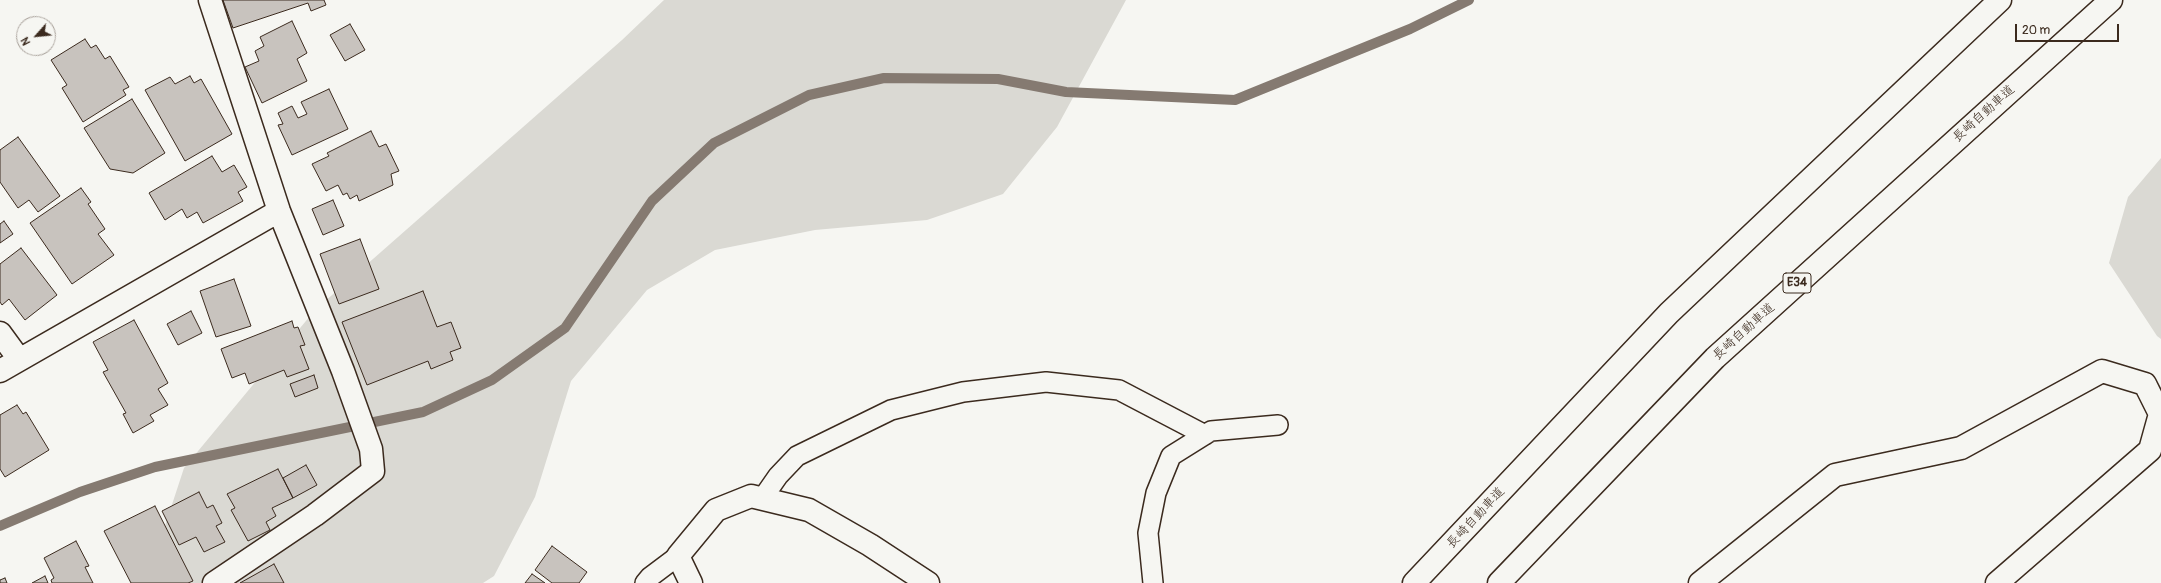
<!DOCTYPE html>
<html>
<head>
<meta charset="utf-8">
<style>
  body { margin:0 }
  #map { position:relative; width:2161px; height:583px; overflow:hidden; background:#f6f6f2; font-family:Pangolin,sans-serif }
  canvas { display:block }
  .north { position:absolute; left:16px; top:16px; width:40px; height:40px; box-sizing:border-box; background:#f6f6f2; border:1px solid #aba49d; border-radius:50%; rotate:243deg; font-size:11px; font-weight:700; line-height:16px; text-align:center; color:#3b2a1e }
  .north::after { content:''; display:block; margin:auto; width:14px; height:18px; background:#3b2a1e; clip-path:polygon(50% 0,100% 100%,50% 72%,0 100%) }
  .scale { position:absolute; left:2015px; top:24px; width:104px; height:18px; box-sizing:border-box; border:2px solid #3b2a1e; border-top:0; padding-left:5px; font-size:12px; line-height:14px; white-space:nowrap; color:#3b2a1e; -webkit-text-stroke:3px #f6f6f2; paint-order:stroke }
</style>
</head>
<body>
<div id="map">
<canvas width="2161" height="583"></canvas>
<div class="north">N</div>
<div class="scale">20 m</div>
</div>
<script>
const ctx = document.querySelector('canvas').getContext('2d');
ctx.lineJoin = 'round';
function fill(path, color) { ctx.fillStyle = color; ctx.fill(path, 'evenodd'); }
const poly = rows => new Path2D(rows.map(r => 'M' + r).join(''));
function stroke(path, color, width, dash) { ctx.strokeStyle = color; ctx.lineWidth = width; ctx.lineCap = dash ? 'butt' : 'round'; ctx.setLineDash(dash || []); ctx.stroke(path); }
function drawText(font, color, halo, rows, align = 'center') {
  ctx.font = font + ' Pangolin,"Klee One",sans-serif'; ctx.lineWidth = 4; ctx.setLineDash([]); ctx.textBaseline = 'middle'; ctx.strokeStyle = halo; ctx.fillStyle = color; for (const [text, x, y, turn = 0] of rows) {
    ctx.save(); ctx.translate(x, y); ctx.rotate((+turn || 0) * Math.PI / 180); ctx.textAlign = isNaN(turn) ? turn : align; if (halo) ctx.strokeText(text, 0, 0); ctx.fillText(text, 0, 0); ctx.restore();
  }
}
fill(poly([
  [664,0,1126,0,1057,127,1003,194,927,220,815,230,715,250,647,290,571,381,535,497,494,576,483,583,160,583,161,538,184,468,315,310,622,40],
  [2161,158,2161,339,2157,336,2109,263,2128,197]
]), '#dad9d3');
stroke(poly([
  [0,526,80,492,155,467,423,412,492,380,565,328,652,201,714,143,809,95,884,78,998,79,1066,92,1235,100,1410,29,1469,0]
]), '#857a71', 10);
const building = poly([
  [223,0,324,0,326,5,311,11,308,3,233,28,223,0],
  [292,21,307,53,297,59,307,81,262,103,245,67,259,61,255,51,264,46,260,37,292,21],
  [350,24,365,50,345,61,330,35,350,24],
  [85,39,91,48,96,45,105,59,110,56,129,87,123,90,126,95,83,122,62,88,67,85,51,60,85,39],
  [190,76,194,83,201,79,232,134,185,161,145,90,170,77,175,84,190,76],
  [329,89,348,129,292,155,278,125,283,124,278,113,292,106,298,118,307,114,301,102,329,89],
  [132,99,165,153,133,173,110,169,84,128,132,99],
  [371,131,379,147,386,144,399,171,391,174,393,185,359,201,357,195,350,199,347,193,343,195,338,185,326,191,312,164,329,156,327,153,371,131],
  [18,137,60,196,38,212,29,200,18,208,0,182,0,150,18,137],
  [212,156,222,172,234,165,247,187,238,192,243,201,203,223,197,212,187,218,182,209,165,220,149,193,212,156],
  [81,188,91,202,88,204,105,229,98,234,114,255,72,284,30,223,81,188],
  [333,200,344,226,323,235,312,209,333,200],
  [4,221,13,234,0,243,0,224,4,221],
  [360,239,379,289,339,304,320,254,360,239],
  [21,248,57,295,25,320,9,299,2,305,0,302,0,264,21,248],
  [234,279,251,326,216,337,200,291,234,279],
  [423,291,437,327,451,322,461,348,450,352,453,360,431,369,428,361,367,385,342,322,423,291],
  [191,311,202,333,178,345,167,324,191,311],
  [134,320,168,383,158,389,168,405,150,415,154,421,133,433,123,414,126,413,103,372,108,370,93,342,134,320],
  [292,321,294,328,298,327,305,345,300,346,309,369,287,377,284,370,249,384,245,373,232,378,221,349,292,321],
  [314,375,318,388,295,397,290,384,314,375],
  [17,405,23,414,26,412,49,450,5,477,0,469,0,415,17,405],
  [306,465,317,485,293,498,283,478,306,465],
  [278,469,293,498,272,508,276,516,266,522,270,530,248,541,231,510,235,508,227,494,278,469],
  [199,492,207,508,213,505,222,523,216,526,225,542,204,552,196,537,179,545,162,511,199,492],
  [155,506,193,581,188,583,131,583,104,531,155,506],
  [76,541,89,566,85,567,93,583,52,583,51,580,54,578,44,558,76,541],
  [552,546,587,572,579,583,552,583,535,570,552,546],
  [274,564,284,583,240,583,274,564],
  [532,574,545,583,525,583,532,574],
  [45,576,48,583,32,583,45,576],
  [5,578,7,583,0,583,0,580,5,578]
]);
fill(building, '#c8c3be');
stroke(building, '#3b2a1e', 1);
const lane = poly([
  [762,499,778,476,797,456,891,410,963,392,1046,382,1119,390,1205,435],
  [645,583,650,577,678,556],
  [1153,583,1148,533,1156,493,1171,456,1211,431,1278,425]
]);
const street = poly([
  [210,0,279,211,343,371,371,449,373,471,315,515,214,583],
  [0,333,19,359],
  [0,371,279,211],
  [691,583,678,556,716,510,751,496,809,510,870,545,928,583],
  [1700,583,1835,475,1961,448,2102,371,2145,384,2160,414,2150,450,1997,583]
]);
const highway = poly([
  [1414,583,1669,313,2000,0],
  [1499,583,1715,358,2111,0]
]);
stroke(lane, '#3b2a1e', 22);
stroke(street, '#3b2a1e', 25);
stroke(highway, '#3b2a1e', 25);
stroke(lane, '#f6f6f2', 19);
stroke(street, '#f6f6f2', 22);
stroke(highway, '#f6f6f2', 22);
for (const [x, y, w] of [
  [1797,283,28]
]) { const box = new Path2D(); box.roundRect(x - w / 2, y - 10, w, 20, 3); ctx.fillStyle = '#f6f6f2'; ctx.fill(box); stroke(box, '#3b2a1e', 1); }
drawText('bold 12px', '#3b2a1e', null, [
  ["E34",1797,283]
]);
drawText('13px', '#3b2a1e', '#f6f6f2', [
  ["長崎自動車道",1984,114,-42],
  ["長崎自動車道",1744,332,-42],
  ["長崎自動車道",1476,518,-47]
]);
</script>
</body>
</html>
